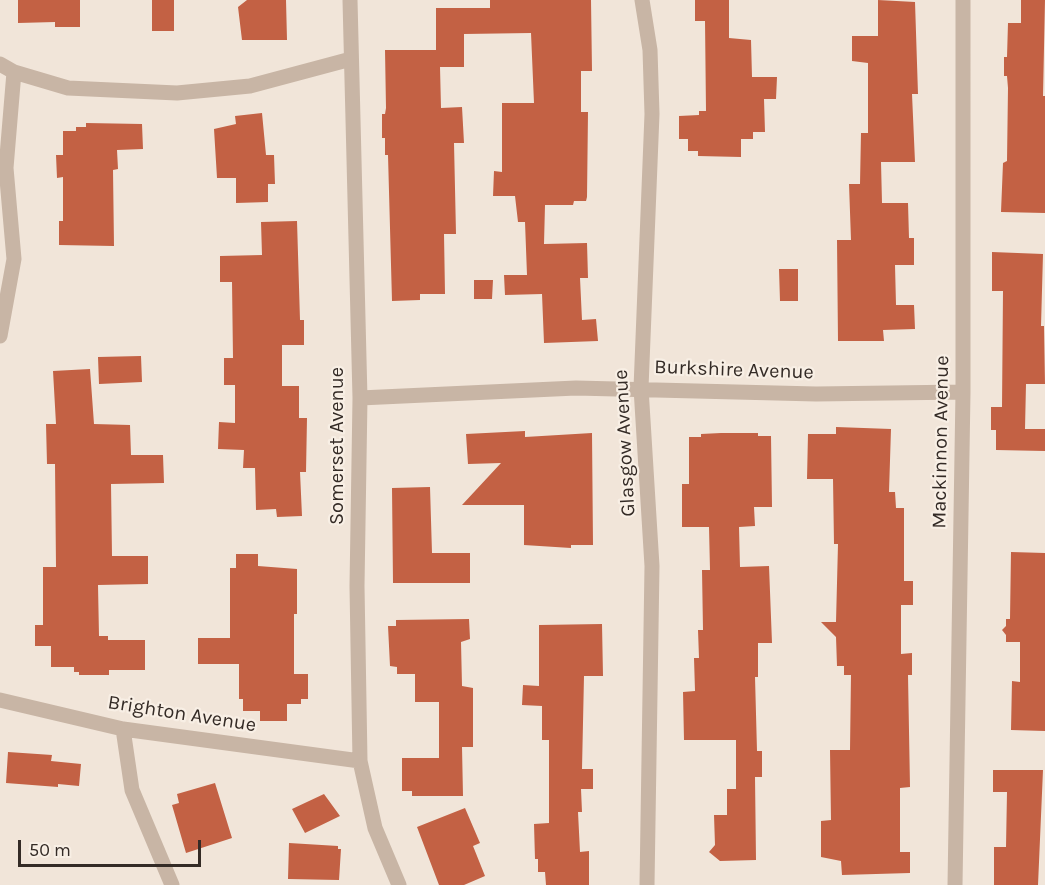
<!DOCTYPE html>
<html>
<head>
<meta charset="utf-8">
<style>
  body { margin:0 }
  #map { position:relative; width:1045px; height:885px; overflow:hidden; background:#f1e5d9; font-family:Karla,sans-serif }
  canvas { display:block }
  .scale { position:absolute; left:18px; top:840px; width:183px; height:27px; box-sizing:border-box; border:3px solid #342b26; border-top:0; padding-left:8px; font-size:18px; line-height:21px; white-space:nowrap; color:#342b26; -webkit-text-stroke:4px #f8efe5; paint-order:stroke }
</style>
</head>
<body>
<div id="map">
<canvas width="1045" height="885"></canvas>
<div class="scale">50 m</div>
</div>
<script>
const ctx = document.querySelector('canvas').getContext('2d');
ctx.lineJoin = 'round';
function fill(path, color) { ctx.fillStyle = color; ctx.fill(path, 'evenodd'); }
const poly = rows => new Path2D(rows.map(r => 'M' + r).join(''));
function stroke(path, color, width, dash) { ctx.strokeStyle = color; ctx.lineWidth = width; ctx.lineCap = dash ? 'butt' : 'round'; ctx.setLineDash(dash || []); ctx.stroke(path); }
function drawText(font, color, halo, rows, align = 'center') {
  ctx.font = font + ' Karla,sans-serif'; ctx.lineWidth = 4.5; ctx.setLineDash([]); ctx.textBaseline = 'middle'; ctx.strokeStyle = halo; ctx.fillStyle = color; for (const [text, x, y, turn = 0] of rows) {
    ctx.save(); ctx.translate(x, y); ctx.rotate((+turn || 0) * Math.PI / 180); ctx.textAlign = isNaN(turn) ? turn : align; if (halo) ctx.strokeText(text, 0, 0); ctx.fillText(text, 0, 0); ctx.restore();
  }
}
fill(poly([
  [18,0,80,0,80,27,55,27,55,22,18,23],
  [152,0,174,0,174,31,152,31],
  [247,0,286,0,287,40,242,40,238,7],
  [490,0,591,0,592,71,581,71,581,112,588,112,587,197,586,201,574,201,573,205,545,205,544,244,587,243,588,278,580,278,582,320,596,319,598,341,544,343,542,294,505,295,504,275,527,275,525,222,518,222,515,196,493,196,494,171,502,172,502,103,534,103,531,33,464,34,464,67,440,67,441,108,462,107,464,143,454,143,456,234,444,234,445,294,420,294,420,300,392,301,388,155,385,155,385,138,382,138,382,114,385,114,386,108,385,50,436,50,436,8,490,8],
  [695,0,729,0,729,38,751,40,752,77,777,77,776,99,764,99,765,132,753,132,753,139,741,139,741,157,698,156,698,151,688,151,688,139,679,139,679,116,699,115,699,111,706,111,705,21,695,21],
  [878,0,915,2,918,94,912,94,915,162,881,162,882,203,908,203,909,238,914,238,914,265,895,265,896,305,914,305,915,329,883,330,884,341,838,341,837,240,851,240,849,184,860,184,861,133,868,133,868,63,852,61,852,36,878,36],
  [1021,0,1045,0,1043,96,1045,96,1045,213,1001,212,1003,163,1007,161,1008,88,1007,76,1004,76,1004,57,1007,57,1008,23,1021,23],
  [262,113,266,155,274,155,275,184,268,184,268,202,236,203,236,178,217,178,214,129,236,124,235,116],
  [86,123,142,124,143,149,117,150,118,169,113,170,114,246,59,245,59,221,63,221,63,177,57,178,56,155,63,155,63,131,76,131,76,127,86,127],
  [297,221,300,320,304,320,304,345,282,345,282,386,299,386,299,418,307,418,306,472,300,472,302,516,277,517,276,509,256,510,255,468,243,468,244,450,218,449,219,422,235,423,235,385,224,385,224,358,233,358,232,282,220,282,220,256,262,255,261,222],
  [992,252,1043,254,1041,326,1044,326,1045,384,1026,384,1025,429,1045,429,1045,451,996,450,996,430,991,430,991,407,1002,407,1003,291,992,291],
  [779,269,798,269,798,301,780,301],
  [474,280,493,280,492,299,474,299],
  [141,356,142,382,99,384,98,357],
  [90,369,94,424,130,425,131,455,163,455,164,483,111,484,112,556,148,556,148,584,98,585,99,636,108,636,108,640,145,640,145,670,109,670,109,675,79,675,79,672,74,672,74,667,51,667,51,646,35,646,35,625,43,625,43,567,56,567,55,464,47,464,46,424,56,424,53,371],
  [836,427,891,429,889,492,895,492,896,508,904,508,904,581,913,581,913,605,901,605,901,654,912,653,912,675,908,675,910,787,900,788,900,852,910,852,910,873,842,875,841,861,821,857,821,821,831,820,830,750,850,750,851,675,844,675,844,666,837,666,836,637,821,622,836,622,838,544,834,544,833,479,807,479,808,434,836,434],
  [525,431,525,437,592,433,593,545,571,545,571,548,524,545,524,505,462,505,501,463,468,464,466,434],
  [721,433,758,433,758,436,771,436,772,507,754,507,755,526,739,527,740,567,769,566,772,643,758,643,758,677,755,677,757,751,762,751,762,777,755,777,756,860,720,861,709,852,715,845,714,815,727,815,727,789,736,789,736,740,684,740,683,692,695,691,694,658,699,658,698,630,703,630,702,570,710,570,709,527,682,527,682,484,689,484,689,437,701,437,701,434],
  [430,487,432,553,470,553,470,583,393,583,392,488],
  [1011,552,1045,553,1045,731,1011,730,1012,681,1020,682,1020,642,1006,642,1006,635,1002,630,1006,626,1006,619,1010,619],
  [236,554,258,554,258,566,297,569,297,614,294,614,294,674,308,674,308,699,301,699,301,704,287,704,287,721,260,721,260,711,243,711,243,699,239,699,239,664,198,664,198,638,230,638,230,568,236,568],
  [469,619,470,639,461,642,462,686,473,688,473,747,462,747,463,796,412,796,412,791,402,791,402,758,439,758,439,702,415,702,415,674,397,674,397,667,390,666,388,626,396,626,396,620],
  [602,624,603,676,584,676,582,769,593,769,593,789,581,789,582,812,578,812,580,852,589,851,589,885,546,885,545,872,538,872,538,859,535,859,534,824,549,823,549,740,542,740,542,706,522,705,523,685,539,686,539,625],
  [8,752,52,755,51,761,81,764,79,786,58,784,58,787,6,783],
  [993,770,1043,770,1038,885,994,885,994,847,1006,847,1007,792,993,792],
  [215,783,232,838,186,853,172,805,179,803,177,794],
  [324,794,340,816,305,833,292,809],
  [465,808,480,843,473,846,485,876,464,885,439,885,417,827],
  [289,843,338,846,338,849,341,849,339,880,288,879]
]), '#c36144');
stroke(poly([
  [350,0,360,398,357,586,360,761,375,828,399,885],
  [642,0,650,50,652,114,641,388,652,566,647,885],
  [0,64,14,72,68,88,177,93,250,86,351,59],
  [0,336,14,259,6,168,14,72],
  [360,398,576,388,816,394,963,392],
  [0,700,123,729,360,761],
  [123,729,132,790,172,885],
  [955,885,963,392,963,0]
]), '#c8b5a5', 15);
drawText('20px', '#342b26', '#f8efe5', [
  ["Burkshire Avenue",734,370,2],
  ["Mackinnon Avenue",941,442,-89],
  ["Glasgow Avenue",625,443,-93],
  ["Somerset Avenue",337,446,-90],
  ["Brighton Avenue",182,714,9]
]);
</script>
</body>
</html>
